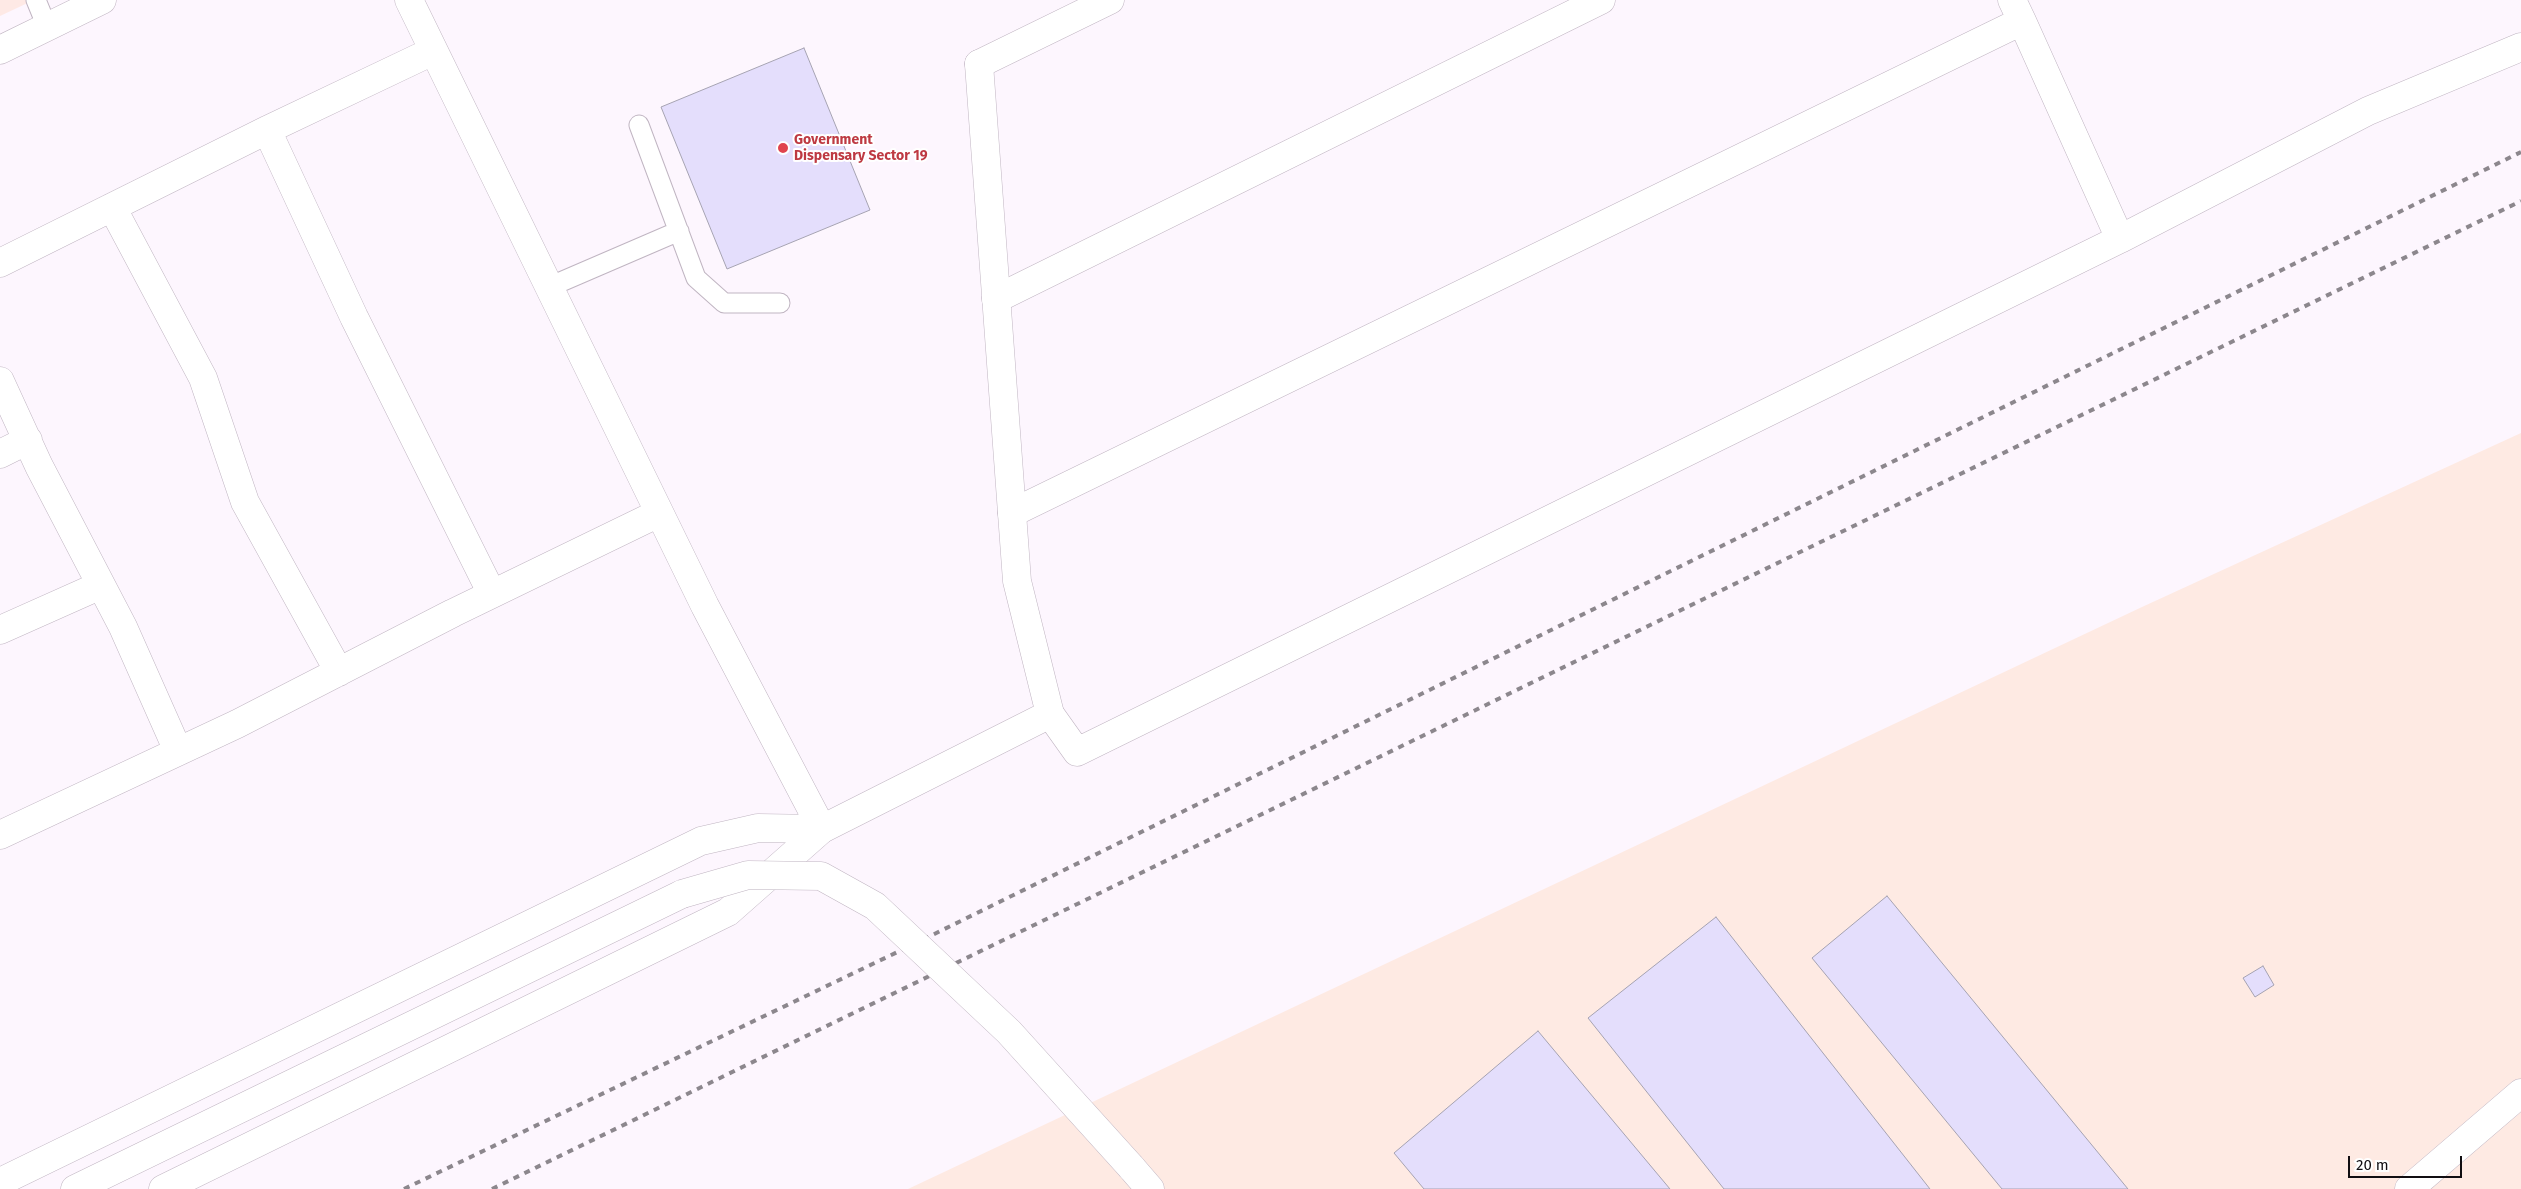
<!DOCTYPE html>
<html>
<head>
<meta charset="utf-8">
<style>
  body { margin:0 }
  #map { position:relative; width:2521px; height:1189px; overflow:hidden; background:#fdf6fe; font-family:"Fira Sans",sans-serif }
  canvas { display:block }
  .scale { position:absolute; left:2348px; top:1156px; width:114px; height:22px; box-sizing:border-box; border:2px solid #110e12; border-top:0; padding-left:6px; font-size:15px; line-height:18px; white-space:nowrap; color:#110e12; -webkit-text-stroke:4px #fff; paint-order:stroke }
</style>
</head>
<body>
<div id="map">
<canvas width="2521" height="1189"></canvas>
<div class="scale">20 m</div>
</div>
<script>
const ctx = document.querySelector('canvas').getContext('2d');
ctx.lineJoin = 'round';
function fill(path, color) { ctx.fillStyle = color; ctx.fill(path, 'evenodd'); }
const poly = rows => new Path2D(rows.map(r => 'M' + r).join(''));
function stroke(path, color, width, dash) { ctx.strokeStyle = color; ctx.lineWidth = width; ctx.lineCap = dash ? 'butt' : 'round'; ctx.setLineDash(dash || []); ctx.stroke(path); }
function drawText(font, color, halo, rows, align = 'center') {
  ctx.font = font + ' "Fira Sans",sans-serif'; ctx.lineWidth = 4; ctx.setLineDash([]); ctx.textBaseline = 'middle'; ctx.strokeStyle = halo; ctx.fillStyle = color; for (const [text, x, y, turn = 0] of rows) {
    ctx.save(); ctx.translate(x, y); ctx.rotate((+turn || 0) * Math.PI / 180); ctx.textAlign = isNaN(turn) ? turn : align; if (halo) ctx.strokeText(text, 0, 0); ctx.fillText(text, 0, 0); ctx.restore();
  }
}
fill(poly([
  [2521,433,2521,1189,908,1189,2142,607]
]), '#feeae3');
fill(poly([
  [0,0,34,0,0,16]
]), '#fee9e5');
const building = poly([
  [804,48,870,210,727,269,661,107,804,48],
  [1887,896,2128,1189,2002,1189,1812,958,1887,896],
  [1716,917,1930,1189,1724,1189,1588,1018,1716,917],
  [2263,966,2274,985,2255,997,2243,978,2263,966],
  [1538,1031,1670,1189,1424,1189,1394,1153,1538,1031]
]);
fill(building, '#e4defc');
stroke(building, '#a6a3b2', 1);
const lane = poly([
  [36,0,47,27],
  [639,125,696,278,724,303,780,303],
  [549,287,679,231]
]);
const street = poly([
  [0,50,102,0],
  [979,64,1110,0],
  [267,130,354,317,492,594],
  [112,207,203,378,245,502,339,672],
  [2120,239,2368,111,2521,47],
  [0,263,267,130,433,51],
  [996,299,1601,0],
  [0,381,39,466,123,627,178,751],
  [0,454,28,440],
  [1012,513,2022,21,2012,0],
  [0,630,101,585],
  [1050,714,1077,752,2120,239,2022,21],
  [0,835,237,724,453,613,659,513],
  [0,1182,701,841,758,828,822,829,705,606,409,0]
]);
const secondary = poly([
  [1131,1167,1150,1189],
  [75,1189,682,894],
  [163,1189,728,912,822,829,1050,714,1017,581,979,64],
  [2409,1189,2521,1093]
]);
stroke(lane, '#c0b5c2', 21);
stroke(street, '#c0b5c2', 29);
stroke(secondary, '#c0b5c2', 29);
stroke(lane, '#fff', 19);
stroke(street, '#fff', 28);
stroke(secondary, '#fff', 28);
stroke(poly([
  [404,1189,910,946,2521,152],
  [492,1189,2521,201]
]), '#8c878d', 4, [6, 6]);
const secondaryBridge = poly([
  [682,894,748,875,821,876,875,906,1009,1032,1131,1167]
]);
stroke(secondaryBridge, '#c0b5c2', 29, []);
stroke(secondaryBridge, '#fff', 28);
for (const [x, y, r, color] of [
  [783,148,6,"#e0444e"]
]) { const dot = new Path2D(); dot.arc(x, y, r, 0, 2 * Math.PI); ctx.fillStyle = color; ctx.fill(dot); stroke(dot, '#fff', 2); }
drawText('bold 14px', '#be3a42', '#fff', [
  ["Government",794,140],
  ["Dispensary Sector 19",794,156]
], 'left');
</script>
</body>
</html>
